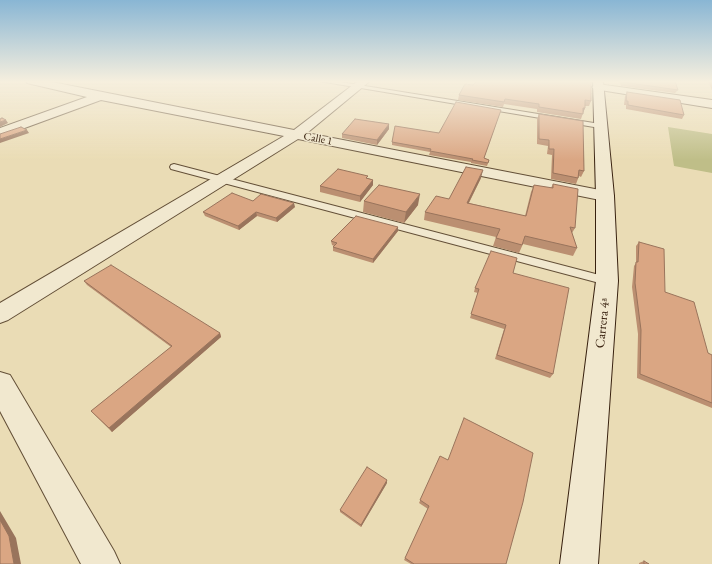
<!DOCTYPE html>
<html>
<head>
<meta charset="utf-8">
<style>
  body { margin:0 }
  canvas { display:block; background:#eadcb5 }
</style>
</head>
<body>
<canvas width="712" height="564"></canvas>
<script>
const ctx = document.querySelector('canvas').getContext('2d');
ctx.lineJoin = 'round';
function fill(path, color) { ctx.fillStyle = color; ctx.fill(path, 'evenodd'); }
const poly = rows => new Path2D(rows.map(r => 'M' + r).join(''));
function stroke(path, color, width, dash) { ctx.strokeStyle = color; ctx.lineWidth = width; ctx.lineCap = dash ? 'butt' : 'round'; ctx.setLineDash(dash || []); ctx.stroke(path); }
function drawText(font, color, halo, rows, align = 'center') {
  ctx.font = font + ' "EB Garamond",serif'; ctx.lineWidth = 3; ctx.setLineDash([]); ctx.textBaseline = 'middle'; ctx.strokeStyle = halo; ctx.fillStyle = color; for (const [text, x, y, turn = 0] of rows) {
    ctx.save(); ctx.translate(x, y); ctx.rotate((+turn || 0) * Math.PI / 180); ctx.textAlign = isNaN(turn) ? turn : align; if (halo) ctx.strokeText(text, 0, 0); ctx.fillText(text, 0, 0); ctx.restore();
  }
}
fill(poly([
  [668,127,712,134,712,173,674,166]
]), '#bfbe88');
const lane = poly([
  [319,81,334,81,600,124,604,126,600,128,319,81],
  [174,164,607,277,611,278,613,281,611,284,607,285,171,169,170,167,171,165,174,164]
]);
const street = poly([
  [26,81,47,81,294,130,358,81,370,81,307,133,605,191,611,192,614,196,611,200,605,201,298,139,8,320,0,323,0,303,284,136,101,100,0,137,0,128,87,97,27,83,26,81],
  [598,84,712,100,712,108,594,89,592,87,598,84],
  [0,372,10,375,114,551,120,564,81,564,0,411,0,372]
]);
const secondary = poly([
  [593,81,603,81,614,196,618,281,598,564,560,564,596,281,596,196,593,81]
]);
stroke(lane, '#645038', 2);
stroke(street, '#645038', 2);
stroke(secondary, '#38210f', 2);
fill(lane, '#f1e8cf');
fill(street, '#f1e8cf');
fill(secondary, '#f1e8cf');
fill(poly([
  [619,81,675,81,678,90,675,93,621,86],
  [708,81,712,81,712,90],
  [473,85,591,101,589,106,585,106,585,108,583,113,581,119,537,112,537,109,504,104,503,107,458,100,459,95],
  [627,92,684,115,682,119,626,109,626,105,624,105,625,96],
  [501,110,484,158,489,160,487,166,471,163,471,162,429,155,430,152,392,145,392,142,439,133],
  [539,114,584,171,581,177,579,176,576,184,551,179,552,155,547,154,548,146,537,144,537,119],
  [389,129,377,145,342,138,342,134],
  [368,178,373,180,373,185,360,202,320,192,320,186],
  [481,178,469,203,525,216,531,192,534,185,551,188,553,184,575,228,572,233,577,248,573,256,523,244,519,253,493,246,496,237,424,220,425,212,449,199],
  [253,201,295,207,277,222,257,216,239,230,205,216,203,212],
  [364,201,418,205,404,223,363,212],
  [398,227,398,231,373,263,333,251,333,247,334,246,332,245,331,241],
  [639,242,665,292,708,353,712,356,712,408,637,378,638,334,632,287,634,266,636,263,636,246],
  [513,273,553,374,550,378,495,359,504,329,470,318,478,293,474,292,475,288],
  [84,281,220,333,221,337,112,432,91,411,171,347,87,285],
  [440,456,506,564,411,564,404,560,428,509,419,503],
  [387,483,361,527,340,512,340,510],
  [644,561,649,564,639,564,639,563]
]), '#bb8f71');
fill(poly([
  [583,108,585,108,583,113,581,113],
  [6,120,8,123,0,127,0,122],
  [389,124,389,129,377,145,377,140],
  [27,130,29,133,0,143,0,139],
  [483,170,481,178,465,210,467,203],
  [373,180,373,185,360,202,360,196],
  [420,194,418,205,404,223,406,212],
  [294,203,295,207,277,222,276,218],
  [256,212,257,216,239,230,238,226],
  [398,227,398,231,373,263,373,259],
  [220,333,221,337,112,432,109,428],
  [387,480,387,483,361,527,361,525],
  [0,511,16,538,21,564,14,564,0,520]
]), '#99745c');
const building = poly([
  [477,81,591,81,591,101,585,100,585,108,583,108,583,114,539,107,539,104,505,99,504,102,459,95,465,84,473,85,477,81],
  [622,81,675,81,678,90,623,82,622,81],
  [627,92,680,100,684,115,628,105,628,101,626,101,627,92],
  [456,102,501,110,484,158,489,160,488,163,472,160,473,159,430,151,431,149,392,142,395,126,439,133,456,102],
  [539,114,583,121,584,171,579,170,578,178,553,173,554,149,549,149,549,140,539,139,539,114],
  [2,118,6,120,0,122,0,119,2,118],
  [355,119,389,124,377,140,342,134,355,119],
  [21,127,27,130,0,139,0,134,21,127],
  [466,167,483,170,467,203,526,216,534,185,553,188,553,184,578,189,575,228,570,227,577,248,525,236,522,245,496,238,500,229,425,212,436,196,449,199,466,167],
  [338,169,368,176,366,178,373,180,360,196,320,186,338,169],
  [379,185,420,194,406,212,364,201,379,185],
  [232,193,253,201,261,194,294,203,276,218,256,212,238,226,203,212,232,193],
  [356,216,398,227,373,259,333,247,337,243,331,241,356,216],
  [639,242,664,249,665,292,694,302,708,353,712,355,712,403,640,374,641,330,635,283,636,262,638,262,639,242],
  [491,251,517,258,513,273,569,288,553,374,497,355,506,325,471,314,479,289,475,288,491,251],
  [111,265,220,333,109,428,91,411,172,346,84,281,111,265],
  [464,418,533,453,523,502,506,564,414,564,405,558,429,506,420,500,440,456,448,460,464,418],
  [367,467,387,480,361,525,340,510,367,467],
  [0,520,9,536,14,564,0,564,0,520],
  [644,561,649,564,644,564,644,561]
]);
fill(building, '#daa683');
stroke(building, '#99745c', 1);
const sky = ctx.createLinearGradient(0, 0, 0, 160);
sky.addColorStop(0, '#89b6d4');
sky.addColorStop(0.51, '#f6efde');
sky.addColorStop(1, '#f6efde00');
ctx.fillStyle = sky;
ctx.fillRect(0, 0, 712, 160);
drawText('11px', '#38210f', '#f1e8cf', [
  ["Calle 1",318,139,11]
]);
drawText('13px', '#38210f', '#f1e8cf', [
  ["Carrera 4ª",603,323,-84]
]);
</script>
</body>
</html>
